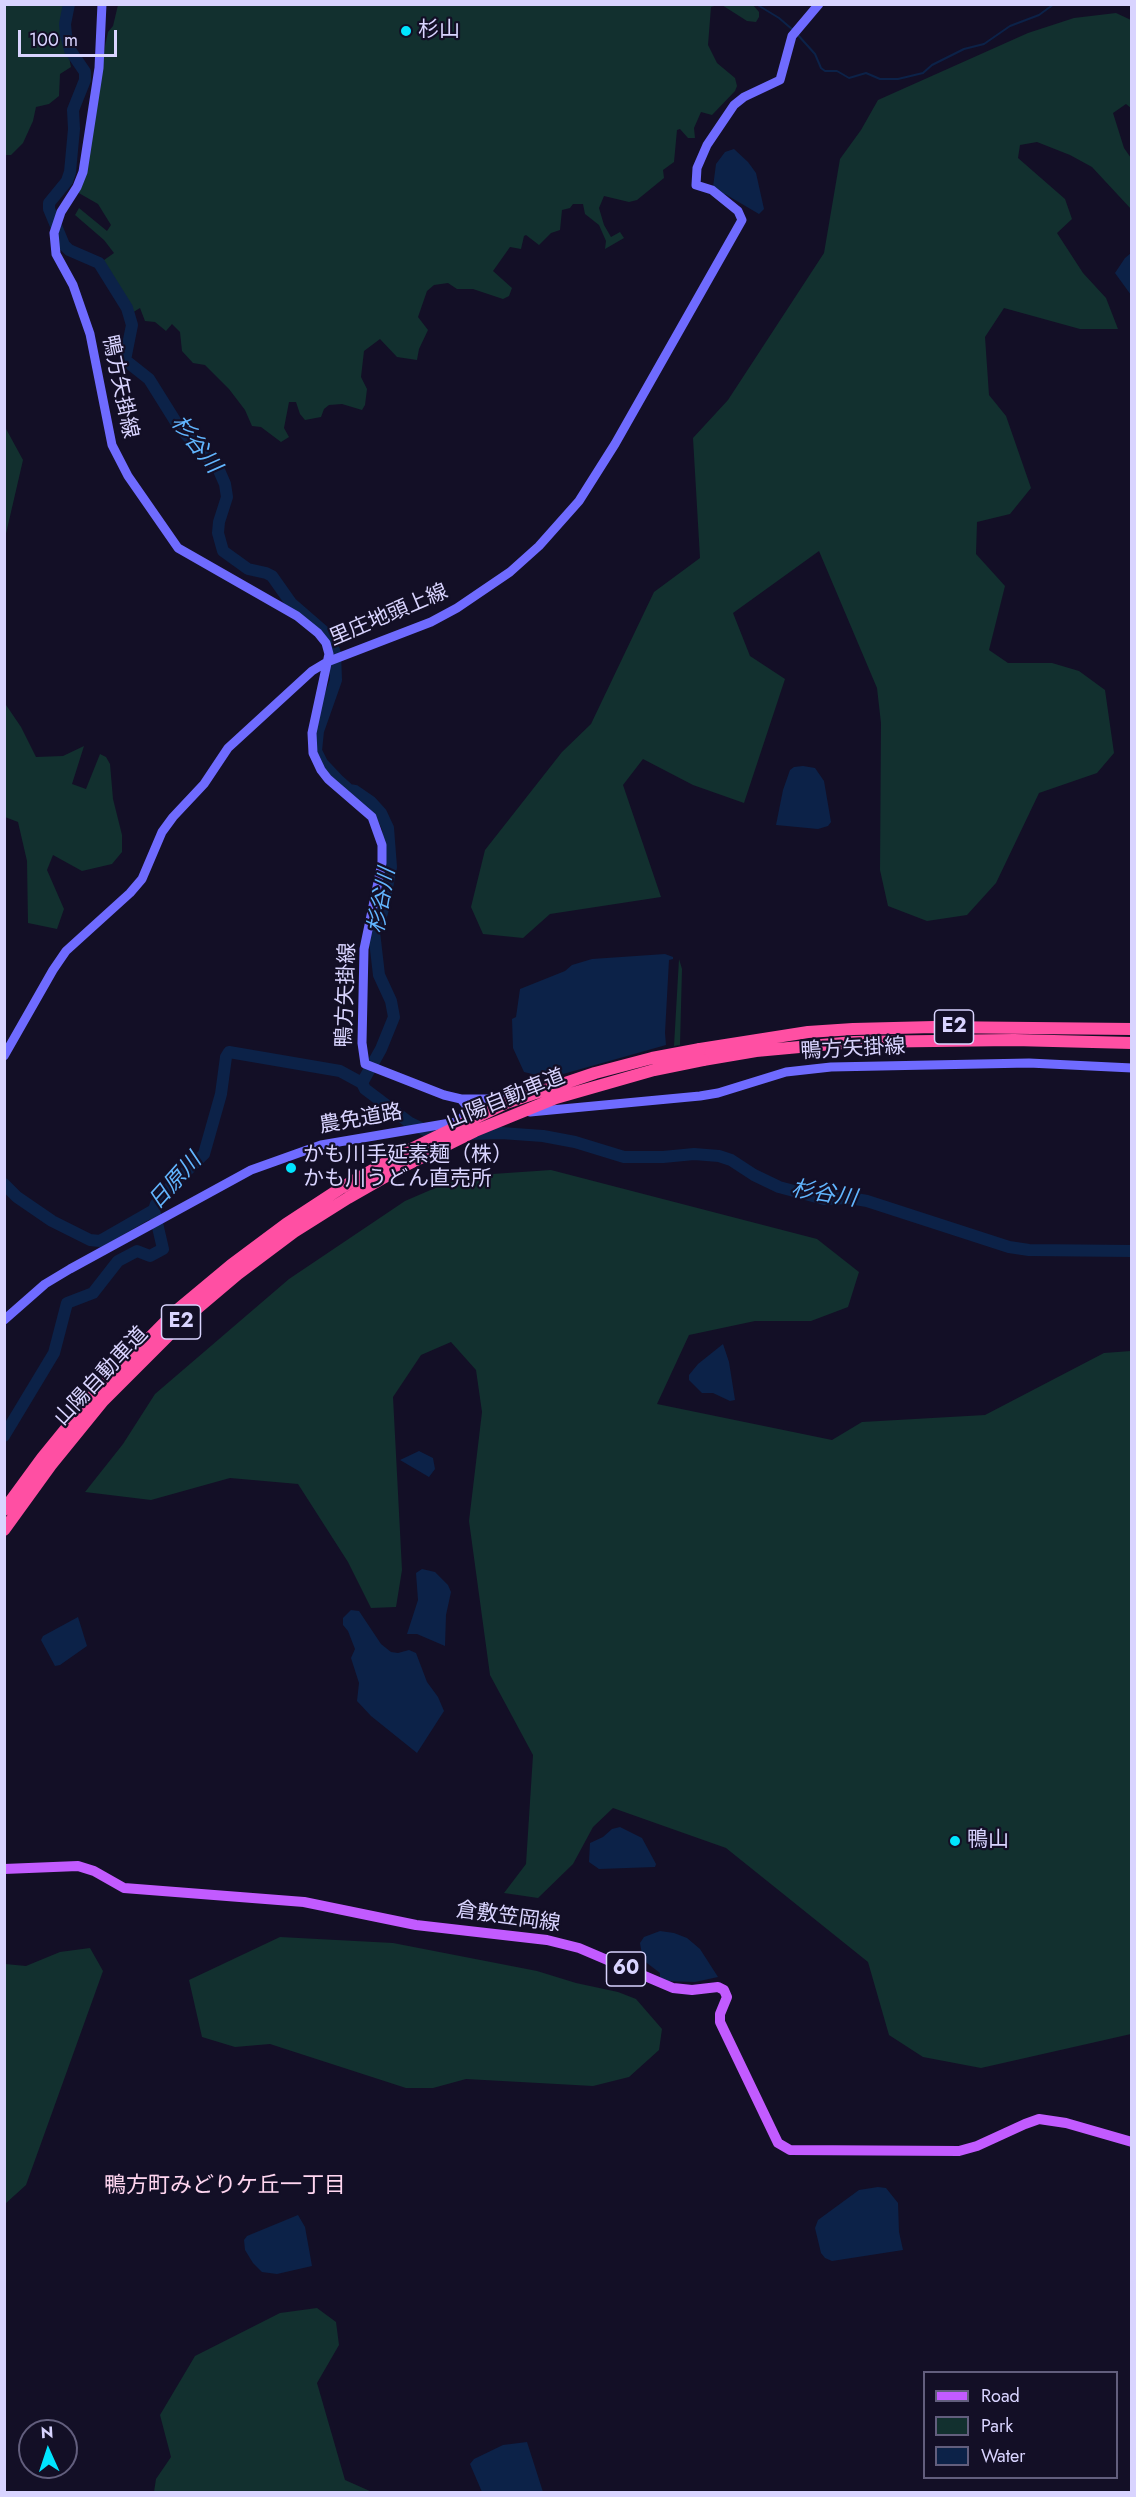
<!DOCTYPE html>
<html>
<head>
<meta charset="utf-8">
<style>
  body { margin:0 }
  #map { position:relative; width:1136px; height:2497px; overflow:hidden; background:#130f26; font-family:Jost,sans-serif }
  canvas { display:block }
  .frame { position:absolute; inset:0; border:6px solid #d9d4ff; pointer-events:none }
  .legend { position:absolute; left:923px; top:2371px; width:195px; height:108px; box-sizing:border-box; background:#130f26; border:2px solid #625e7d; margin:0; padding:8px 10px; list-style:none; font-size:18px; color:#d9d4ff }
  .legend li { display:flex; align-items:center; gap:12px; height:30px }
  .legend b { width:30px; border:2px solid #625e7d }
  .north { position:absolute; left:18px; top:2419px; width:60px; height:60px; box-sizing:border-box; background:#130f26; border:2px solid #625e7d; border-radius:50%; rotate:357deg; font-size:16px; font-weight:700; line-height:24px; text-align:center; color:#d9d4ff }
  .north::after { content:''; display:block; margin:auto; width:21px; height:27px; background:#00e5ff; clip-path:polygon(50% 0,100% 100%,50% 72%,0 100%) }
  .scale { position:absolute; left:18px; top:30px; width:99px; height:27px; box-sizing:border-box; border:3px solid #d9d4ff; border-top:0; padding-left:8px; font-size:18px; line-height:21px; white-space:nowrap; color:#d9d4ff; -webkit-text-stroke:4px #130f26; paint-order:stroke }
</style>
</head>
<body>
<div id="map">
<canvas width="1136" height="2497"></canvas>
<div class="frame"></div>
<ul class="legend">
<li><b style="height:8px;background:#c25bff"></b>Road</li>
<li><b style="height:16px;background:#12302f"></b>Park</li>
<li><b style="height:16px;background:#0c2248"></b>Water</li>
</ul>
<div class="north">N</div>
<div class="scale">100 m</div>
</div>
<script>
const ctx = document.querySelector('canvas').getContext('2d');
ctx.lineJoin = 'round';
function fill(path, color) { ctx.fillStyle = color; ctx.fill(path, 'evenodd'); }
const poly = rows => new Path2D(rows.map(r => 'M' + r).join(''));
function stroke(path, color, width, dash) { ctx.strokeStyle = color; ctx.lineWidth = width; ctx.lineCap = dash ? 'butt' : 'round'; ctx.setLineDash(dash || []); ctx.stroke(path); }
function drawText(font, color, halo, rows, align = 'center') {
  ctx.font = font + ' Jost,"Noto Sans JP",sans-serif'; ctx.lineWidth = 4.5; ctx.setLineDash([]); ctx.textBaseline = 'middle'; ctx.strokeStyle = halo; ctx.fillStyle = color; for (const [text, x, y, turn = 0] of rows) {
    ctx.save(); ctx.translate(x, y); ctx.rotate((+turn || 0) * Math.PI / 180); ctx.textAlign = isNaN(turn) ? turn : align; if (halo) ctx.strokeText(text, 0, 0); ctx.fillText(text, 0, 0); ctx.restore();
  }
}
fill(poly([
  [5,4,67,5,63,28,71,67,60,74,59,96,49,104,36,107,33,121,23,143,11,155,4,155],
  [118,5,718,5,711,7,708,45,717,63,735,78,737,86,735,91,712,115,701,112,694,128,695,138,688,138,680,129,677,130,674,162,663,170,664,178,637,200,629,202,604,196,599,208,604,225,611,237,620,232,624,238,605,249,606,241,599,225,585,214,583,204,573,204,570,208,562,210,560,230,551,233,539,245,526,235,524,236,521,249,510,247,493,271,512,288,509,296,503,299,473,289,457,289,448,283,434,285,427,291,418,317,428,330,419,349,417,360,397,357,380,339,364,351,361,377,367,389,365,405,362,410,342,404,329,405,324,409,321,417,305,420,300,414,296,402,289,402,284,428,289,437,281,442,261,427,252,426,245,410,229,389,205,365,193,363,182,351,180,332,172,324,166,331,155,322,145,321,140,308,127,316,97,265,114,253,104,240,75,215,79,208,107,231,111,225,98,204,77,192,101,77,105,46,108,32,113,26],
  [722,5,753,5,759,12,759,17,756,22,747,21],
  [1116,13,1131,20,1131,108,1126,104,1113,113,1124,148,1131,158,1131,209,1092,167,1070,155,1037,142,1020,145,1018,158,1065,199,1072,219,1057,233,1083,273,1106,298,1118,329,1080,329,1004,308,985,337,989,395,1006,416,1031,488,1010,514,977,522,976,554,1005,586,989,650,1008,663,1052,663,1079,671,1105,690,1114,753,1097,773,1039,793,996,883,967,915,927,921,888,906,880,870,881,723,877,688,819,551,733,613,750,656,785,679,744,803,693,785,643,759,623,785,661,897,550,914,523,938,483,934,471,907,485,850,562,752,591,724,654,592,700,558,693,438,728,400,824,253,840,159,861,130,878,100,1028,33,1074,18],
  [5,427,23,460,5,538],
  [4,702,21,727,36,757,63,756,84,746,72,784,86,789,100,754,106,757,110,764,113,799,122,835,122,852,112,864,82,871,53,855,47,870,64,909,57,929,28,923,27,861,18,822,5,817],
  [679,959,682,969,680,1045,674,1046],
  [551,1170,817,1239,859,1272,848,1307,811,1321,755,1321,689,1335,657,1404,832,1440,862,1422,985,1415,1104,1353,1131,1351,1131,2034,981,2068,923,2057,889,2035,868,1962,726,1848,613,1808,593,1827,573,1864,538,1898,504,1893,526,1864,533,1755,490,1675,469,1521,482,1412,476,1370,451,1342,421,1355,393,1397,402,1570,396,1607,371,1608,348,1562,298,1484,230,1478,151,1500,85,1492,123,1444,155,1394,289,1279,405,1201,463,1176],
  [280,1937,393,1943,537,1971,576,1983,618,1992,636,1999,662,2029,659,2050,629,2077,593,2086,466,2079,433,2088,406,2088,270,2044,235,2047,202,2037,189,1980],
  [90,1948,103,1971,26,2185,5,2204,5,1964,26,1966,60,1952],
  [317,2308,336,2322,339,2345,317,2383,345,2480,372,2492,154,2492,156,2479,171,2457,160,2415,195,2356,280,2313]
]), '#12302f');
fill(poly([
  [734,149,748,162,756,173,764,209,759,214,725,194,722,195,713,187,716,164,725,152],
  [1131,253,1131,295,1115,273,1125,258],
  [803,766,815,768,824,781,831,822,828,826,818,829,776,825,783,790,790,770,794,767],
  [665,954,673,957,673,959,669,960,665,1033,666,1045,549,1078,524,1072,513,1048,512,1019,516,1017,520,989,565,971,572,965,592,959],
  [723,1344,729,1362,735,1400,730,1401,713,1393,702,1393,689,1380,689,1375,698,1364],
  [419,1451,433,1458,435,1469,429,1477,400,1460],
  [422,1569,435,1572,448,1585,451,1592,446,1615,445,1646,417,1634,407,1634,418,1600,416,1573],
  [351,1610,359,1611,381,1644,391,1652,398,1653,409,1650,416,1653,427,1682,438,1697,444,1711,417,1753,371,1716,357,1701,359,1683,351,1658,355,1649,348,1631,343,1625,343,1618],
  [78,1617,87,1646,60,1665,55,1666,41,1640,43,1636],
  [620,1827,642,1838,656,1864,655,1867,599,1869,589,1862,590,1843,603,1837,612,1829],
  [660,1931,674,1933,687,1938,700,1949,718,1977,695,1982,660,1981,660,1973,643,1960,640,1943,644,1937],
  [878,2187,886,2188,898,2203,899,2232,903,2250,832,2261,825,2258,821,2253,815,2228,818,2220,859,2190],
  [298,2215,305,2227,312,2266,277,2274,262,2272,253,2263,245,2250,244,2240,247,2236],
  [527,2442,543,2492,482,2492,470,2464,474,2459,503,2445]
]), '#0c2248');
stroke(poly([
  [756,4,779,18,793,30],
  [797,34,815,54,821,68,825,71,837,71,849,78,866,73,880,79,898,79,923,73,932,65,964,49,984,44,1010,26,1039,15,1054,4]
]), '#0c2248', 2);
stroke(poly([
  [69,4,65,24,66,35,70,50,85,72,85,80,73,110,74,129,70,172,67,181,49,203,49,209,64,245,69,250,99,263,127,308,132,325,125,360,149,379,179,427,218,468,225,484,227,497,219,522,218,533,223,551,248,569,266,573,272,576,291,603,329,636,335,653,336,680,318,731,316,751,322,763,339,781,349,790,355,791,371,802,381,813,388,828,391,867,382,913,374,932,379,975,391,1001,394,1017,381,1049,362,1083],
  [362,1083,365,1089,410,1123,429,1132,448,1134],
  [468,1134,501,1133,543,1136,575,1142,624,1157,663,1157,694,1154,719,1156,731,1160,754,1175,779,1187,824,1199,850,1198,867,1201,1009,1247,1029,1250,1132,1251],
  [4,1184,17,1197,52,1221,90,1240,100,1241,154,1210,156,1204,165,1192,204,1154,221,1094,226,1057,229,1052,340,1071,362,1083],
  [4,1436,54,1353,67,1303,93,1293,118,1261,137,1251,150,1256,163,1249,154,1210]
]), '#0c2248', 12);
stroke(poly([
  [102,4,99,68,83,172,77,187,61,212,54,233,56,254,73,285,90,334,112,445,128,476,178,548,297,616,318,633,326,643,329,654,312,733,313,753,321,770,328,779,372,817,382,845,382,863,364,949,362,1043,365,1064,444,1095,461,1099,502,1099,511,1102],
  [4,1056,53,970,66,951,130,893,142,879,162,832,173,817,204,784,228,748,312,671,327,662,431,622,457,608,510,572,539,546,579,501,615,444,742,220,738,211,712,190,696,185,697,168,707,145,734,105,744,97,780,80,792,36,819,4],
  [530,1112,700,1096,718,1093,786,1072,831,1067,1029,1063,1132,1068],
  [460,1121,466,1112,466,1105,461,1099],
  [4,1320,45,1284,70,1269,251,1170,321,1145,462,1121]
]), '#6f6bff', 9);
stroke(poly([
  [4,1869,78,1866,94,1871,124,1888,304,1902,416,1925,547,1940,579,1948,673,1988,692,1990,718,1987,724,1990,727,1997,720,2014,720,2022,778,2143,790,2150,959,2151,977,2146,1025,2124,1039,2119,1066,2123,1132,2142]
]), '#c25bff', 10);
stroke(poly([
  [700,1049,808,1032,853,1029,934,1027,1132,1029],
  [703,1060,756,1051,854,1042,1014,1040,1132,1043],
  [4,1510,42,1458,95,1393,177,1310,231,1265,286,1224,341,1188,399,1155],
  [4,1530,51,1465,103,1401,186,1318,238,1274,294,1232,348,1198,404,1166]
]), '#ff4fa3', 12);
stroke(poly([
  [399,1155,506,1103,595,1073,652,1058,700,1049],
  [404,1166,475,1131,556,1098,654,1070,703,1060]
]), '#ff4fa3', 12);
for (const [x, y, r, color] of [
  [406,31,6,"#00e5ff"],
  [291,1168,6,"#00e5ff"],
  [955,1841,6,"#00e5ff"]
]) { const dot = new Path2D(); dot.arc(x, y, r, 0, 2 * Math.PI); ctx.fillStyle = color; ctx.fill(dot); stroke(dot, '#130f26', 2); }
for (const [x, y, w] of [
  [954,1027,39],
  [181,1322,39],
  [626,1969,39]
]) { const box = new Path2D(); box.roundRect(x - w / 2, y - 17, w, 34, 4.5); ctx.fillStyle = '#130f26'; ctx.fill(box); stroke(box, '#d9d4ff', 1.5); }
drawText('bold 20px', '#d9d4ff', null, [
  ["E2",954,1027],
  ["E2",181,1322],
  ["60",626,1969]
]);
drawText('21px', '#d9d4ff', '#130f26', [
  ["杉山",418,31],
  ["かも川手延素麺（株）",303,1156],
  ["かも川うどん直売所",303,1180],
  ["鴨山",967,1841]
], 'left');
drawText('21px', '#d9d4ff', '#130f26', [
  ["鴨方矢掛線",119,387,78],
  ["里庄地頭上線",389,616,-23],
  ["鴨方矢掛線",347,995,-88],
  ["鴨方矢掛線",853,1050,-3],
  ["山陽自動車道",506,1100,-22],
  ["農免道路",361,1120,-10],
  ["山陽自動車道",102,1377,-47],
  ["倉敷笠岡線",508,1918,8]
]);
drawText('italic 22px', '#62b6ff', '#130f26', [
  ["杉谷川",195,445,52],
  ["杉谷川",383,901,-80],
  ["日原川",176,1182,-48],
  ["杉谷川",824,1195,9]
]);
drawText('22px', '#ffd6f0', '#130f26', [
  ["鴨方町みどりケ丘一丁目",225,2187]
]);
</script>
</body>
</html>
